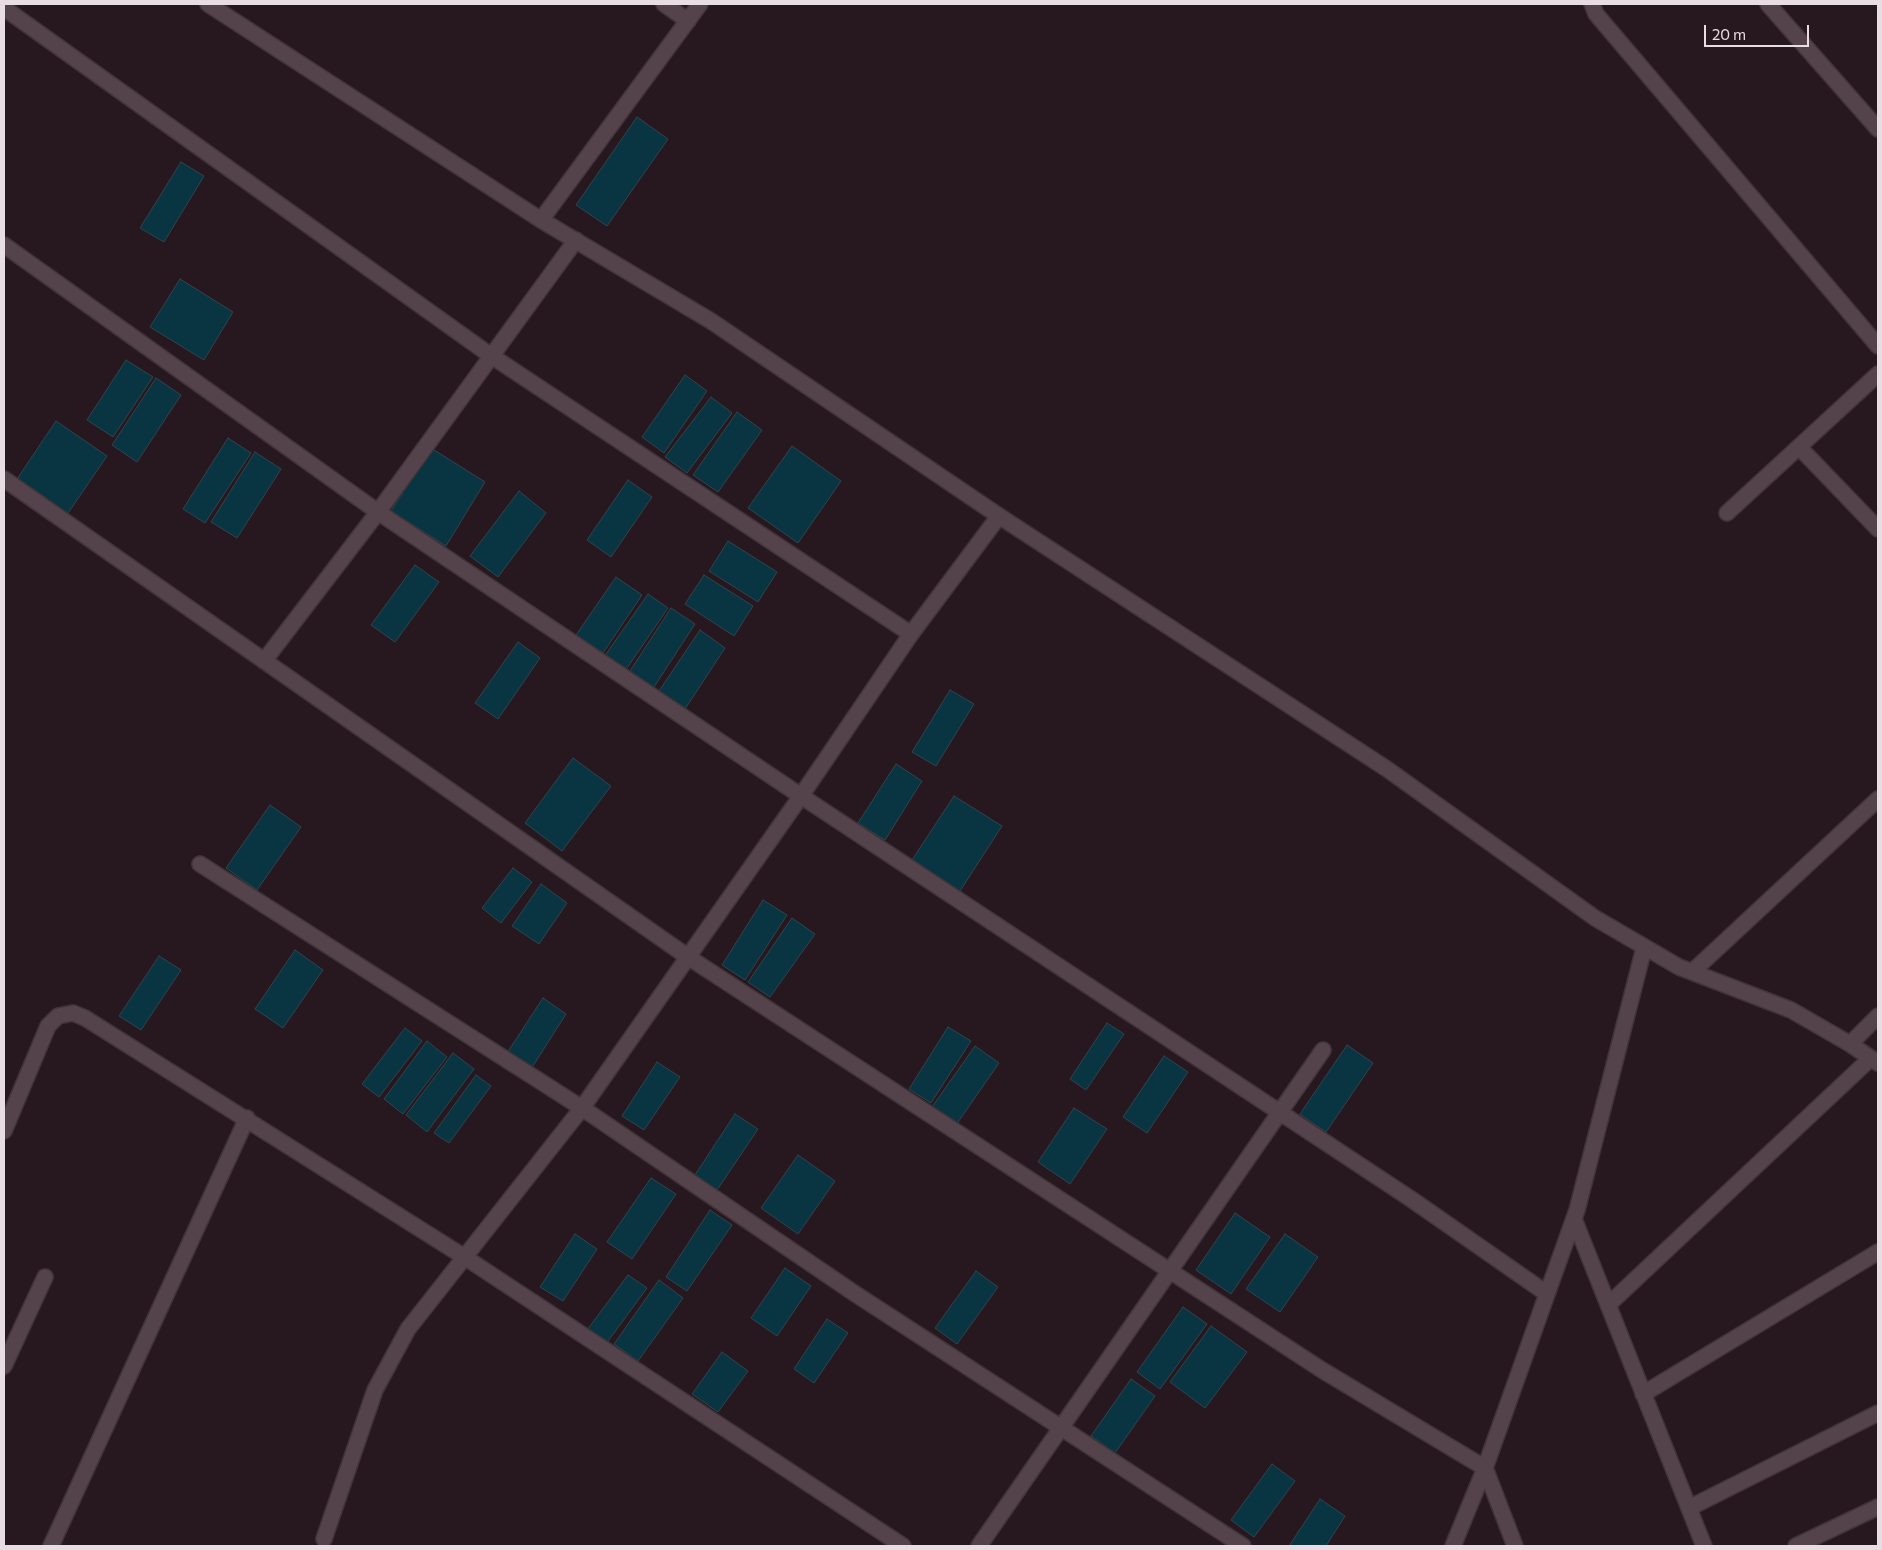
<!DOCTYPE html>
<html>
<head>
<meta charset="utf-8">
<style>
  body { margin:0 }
  #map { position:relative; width:1882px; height:1550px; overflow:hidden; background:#27171f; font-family:Commissioner,sans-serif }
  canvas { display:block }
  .frame { position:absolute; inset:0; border:5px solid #e8dde2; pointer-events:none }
  .scale { position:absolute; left:1704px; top:25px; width:105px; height:22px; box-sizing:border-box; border:2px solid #e8dde2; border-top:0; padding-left:6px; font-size:15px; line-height:18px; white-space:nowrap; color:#e8dde2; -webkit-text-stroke:4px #27171f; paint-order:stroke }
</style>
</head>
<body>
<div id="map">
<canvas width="1882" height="1550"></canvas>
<div class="frame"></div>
<div class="scale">20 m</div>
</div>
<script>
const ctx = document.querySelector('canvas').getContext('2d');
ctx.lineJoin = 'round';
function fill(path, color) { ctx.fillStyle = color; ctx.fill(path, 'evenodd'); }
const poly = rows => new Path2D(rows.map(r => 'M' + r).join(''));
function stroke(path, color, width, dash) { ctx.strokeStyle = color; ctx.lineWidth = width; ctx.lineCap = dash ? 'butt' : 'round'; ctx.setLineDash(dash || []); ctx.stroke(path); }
const building = poly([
  [637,117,668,139,607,226,576,205,637,117],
  [181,162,204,176,164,242,140,228,181,162],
  [180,279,233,312,204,360,150,327,180,279],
  [126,360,153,377,113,437,87,420,126,360],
  [685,375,707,391,664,453,642,437,685,375],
  [156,378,181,395,137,462,112,445,156,378],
  [711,397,732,413,687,473,665,457,711,397],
  [737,412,762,430,718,492,693,475,737,412],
  [56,421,107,456,66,516,15,482,56,421],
  [228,438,251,453,205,523,183,509,228,438],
  [792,446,841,481,798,543,748,508,792,446],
  [431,448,485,482,446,546,391,511,431,448],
  [255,452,281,469,237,538,211,522,255,452],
  [628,480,652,497,611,557,587,540,628,480],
  [519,491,546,513,498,577,470,556,519,491],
  [728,541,777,572,758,602,709,571,728,541],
  [415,565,439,582,395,642,371,625,415,565],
  [704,575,753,606,734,636,685,604,704,575],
  [616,577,642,595,603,653,576,635,616,577],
  [648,594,668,608,625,671,604,657,648,594],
  [671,608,695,624,652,690,628,674,671,608],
  [700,630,725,648,685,709,659,691,700,630],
  [518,642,540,658,498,719,475,703,518,642],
  [950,690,974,704,936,766,912,752,950,690],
  [573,758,611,786,562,851,525,823,573,758],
  [896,764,922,781,885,840,858,823,896,764],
  [954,796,1002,826,960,891,912,860,954,796],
  [270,805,301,827,257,890,226,868,270,805],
  [513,868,532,882,501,923,482,908,513,868],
  [541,884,567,903,539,944,512,926,541,884],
  [763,900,787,915,745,980,722,965,763,900],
  [792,918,815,934,770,997,748,982,792,918],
  [295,950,323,970,283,1028,255,1009,295,950],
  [159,956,181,970,141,1030,119,1016,159,956],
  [543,998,566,1014,531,1069,507,1053,543,998],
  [1107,1023,1124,1034,1086,1090,1070,1079,1107,1023],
  [948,1027,971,1041,931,1103,909,1089,948,1027],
  [405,1028,422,1041,379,1097,362,1084,405,1028],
  [427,1041,447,1057,403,1114,384,1099,427,1041],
  [1347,1045,1373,1063,1326,1132,1300,1114,1347,1045],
  [975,1046,999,1063,956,1125,932,1107,975,1046],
  [453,1053,474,1069,427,1132,406,1115,453,1053],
  [1164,1056,1188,1072,1147,1133,1123,1117,1164,1056],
  [657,1062,680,1077,644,1130,622,1116,657,1062],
  [476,1075,491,1086,449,1143,434,1133,476,1075],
  [1074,1108,1107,1129,1070,1184,1038,1162,1074,1108],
  [735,1114,758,1129,713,1196,691,1181,735,1114],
  [798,1155,835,1181,798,1234,761,1208,798,1155],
  [651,1178,676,1194,632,1259,607,1242,651,1178],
  [710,1210,732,1225,687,1291,666,1277,710,1210],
  [1235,1213,1270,1237,1231,1294,1196,1270,1235,1213],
  [575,1234,597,1249,563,1301,540,1287,575,1234],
  [1285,1234,1318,1257,1280,1312,1246,1289,1285,1234],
  [785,1268,811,1286,777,1336,751,1318,785,1268],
  [976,1271,998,1287,957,1344,935,1328,976,1271],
  [628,1275,647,1288,603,1348,584,1334,628,1275],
  [659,1280,683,1298,638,1361,614,1344,659,1280],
  [1183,1307,1207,1324,1160,1389,1137,1372,1183,1307],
  [827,1319,848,1333,814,1383,794,1369,827,1319],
  [1211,1326,1247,1352,1205,1408,1170,1382,1211,1326],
  [722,1352,748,1371,718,1412,692,1394,722,1352],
  [1131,1379,1155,1396,1115,1453,1091,1436,1131,1379],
  [1272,1464,1295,1481,1254,1537,1231,1520,1272,1464],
  [1320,1499,1345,1516,1326,1546,1289,1546,1320,1499]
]);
fill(building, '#093442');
stroke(building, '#32454d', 1);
const minor = poly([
  [208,4,541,220,711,321,999,516,1387,769,1595,918,1679,967,1791,1010,1850,1044,1878,1063],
  [664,4,688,21],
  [1592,4,1596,14,1878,346],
  [1768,4,1878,129],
  [4,8,490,355,911,634],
  [541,220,700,4],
  [4,245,378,512,801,796,1411,1199,1546,1293],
  [1799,447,1878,529],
  [4,479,688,957,1322,1370,1485,1468,1515,1546],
  [1727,513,1878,374],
  [264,661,378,512,576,240],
  [200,864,582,1108,854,1293,1243,1546],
  [1692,972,1878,799],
  [1850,1044,1878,1016],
  [4,1131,48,1026,58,1016,73,1013,85,1018,466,1258,903,1546],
  [1574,1219,1704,1546],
  [1608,1305,1871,1058],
  [4,1366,45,1277],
  [1643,1394,1878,1252],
  [1689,1508,1878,1413],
  [324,1539,375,1390,408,1329,582,1108,801,796,911,634,999,516],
  [51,1546,247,1118],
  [979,1546,1323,1050],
  [1453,1546,1485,1468,1577,1210,1644,948],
  [1796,1546,1878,1507]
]);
stroke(minor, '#3f3439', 18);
stroke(minor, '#55434b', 15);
</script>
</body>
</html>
